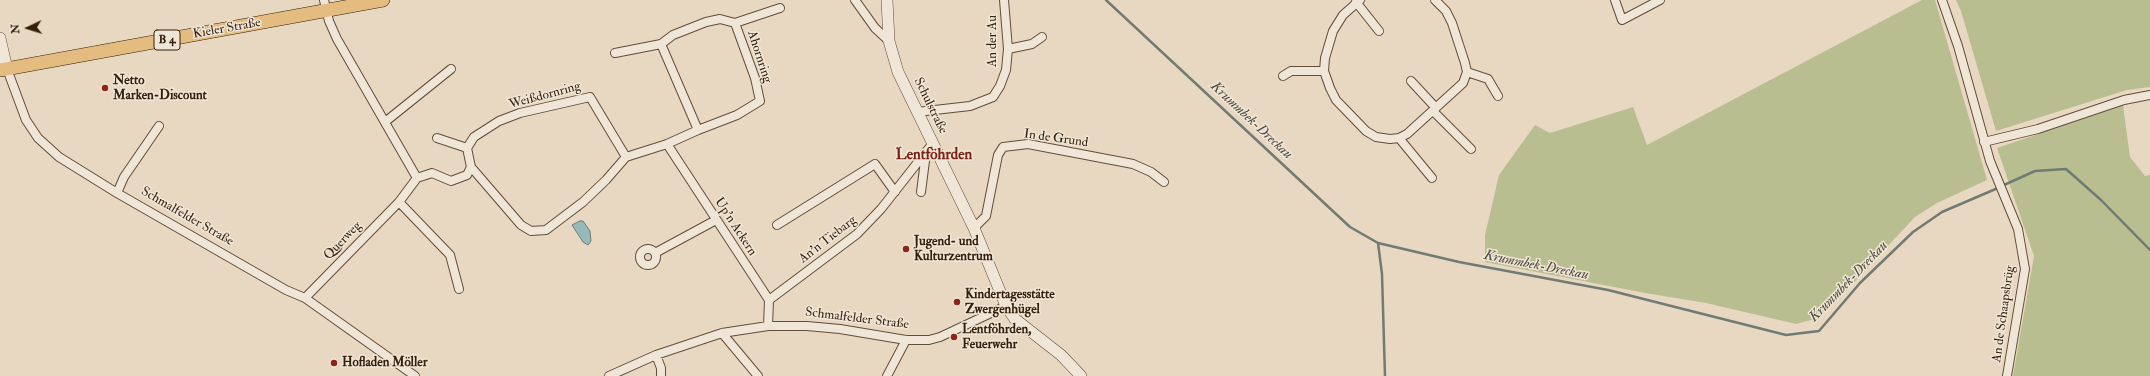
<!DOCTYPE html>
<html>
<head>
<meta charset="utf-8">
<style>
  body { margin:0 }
  #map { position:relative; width:2150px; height:376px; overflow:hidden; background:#e8d8c1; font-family:"IM FELL Double Pica",serif }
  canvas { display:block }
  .north { position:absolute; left:8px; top:8px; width:40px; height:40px; -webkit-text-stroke:3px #f0e6d7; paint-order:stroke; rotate:266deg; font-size:11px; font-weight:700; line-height:16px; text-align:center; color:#341f0a }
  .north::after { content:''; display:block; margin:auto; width:14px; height:18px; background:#341f0a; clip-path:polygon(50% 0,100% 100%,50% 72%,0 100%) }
</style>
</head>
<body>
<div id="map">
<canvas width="2150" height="376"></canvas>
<div class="north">N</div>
</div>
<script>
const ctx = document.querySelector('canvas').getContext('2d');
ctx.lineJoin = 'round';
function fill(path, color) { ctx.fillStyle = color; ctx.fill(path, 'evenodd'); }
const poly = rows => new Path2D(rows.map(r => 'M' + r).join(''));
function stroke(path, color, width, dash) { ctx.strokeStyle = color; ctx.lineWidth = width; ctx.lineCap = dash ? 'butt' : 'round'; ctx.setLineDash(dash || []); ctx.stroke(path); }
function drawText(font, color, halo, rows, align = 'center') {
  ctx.font = font + ' "IM FELL Double Pica",serif'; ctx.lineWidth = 3; ctx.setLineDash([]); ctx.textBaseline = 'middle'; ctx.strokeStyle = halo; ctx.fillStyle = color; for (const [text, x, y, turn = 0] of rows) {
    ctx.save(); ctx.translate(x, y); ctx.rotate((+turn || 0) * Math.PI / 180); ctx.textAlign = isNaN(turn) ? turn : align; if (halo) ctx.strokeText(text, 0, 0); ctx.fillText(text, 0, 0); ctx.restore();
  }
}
fill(poly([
  [1922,0,1935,0,1987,180,1937,203,1915,217,1832,306,1815,319,1796,324,1706,303,1645,293,1485,262,1485,235,1499,175,1535,125,1550,133,1633,107,1647,145],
  [1956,0,2150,0,2150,87,2127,90,1996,131,1961,11],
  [2123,105,2130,157,2145,176,2150,175,2150,376,2013,376,2034,256,1997,148]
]), '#b9be91');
const water = poly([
  [580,221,583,221,590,231,591,241,588,245,583,242,572,225,580,221]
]);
fill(water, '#98b9b9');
stroke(water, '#707b73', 1);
stroke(poly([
  [1106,0,1350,227,1378,243,1459,262,1608,290,1786,335,1819,331,1860,283,1913,232,1942,212,1998,188],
  [2004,185,2035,171,2066,169,2101,200,2150,250],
  [1378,243,1382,274,1385,376]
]), '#707b73', 2.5);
const minor = poly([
  [855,0,875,28,889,41],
  [1360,0,1343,15,1333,31,1325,58,1324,71,1330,88,1336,100,1366,131,1376,137,1390,139,1399,138,1407,134,1463,83,1467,72,1465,63,1452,23,1446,11,1435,0],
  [1615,0,1622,20,1660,0],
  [1942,0,1958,46,1990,161,2018,229,2025,269,2007,376],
  [1356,2,1379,31],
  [1008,49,1032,44,1042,37],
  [615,53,661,44],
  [7,69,26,120,38,138,59,157,117,193,286,290,305,298,415,376],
  [1467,72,1488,79,1498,96],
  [1283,76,1291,71,1324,71],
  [1411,81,1436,108],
  [1433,111,1471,149],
  [917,112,970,106,993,97,1000,86,1006,70,1008,49,1004,0],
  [385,122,451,69],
  [698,130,737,115,760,101,755,78,735,23],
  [437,138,467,148],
  [1399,138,1432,178],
  [1984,142,2038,129,2124,100,2150,95],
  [667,144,769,300,768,326],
  [471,167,521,225,531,231,546,230,583,202,606,180,626,157,667,144,698,130,661,44,673,35,706,22,720,19,735,23,780,8],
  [417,178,432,173,451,181,467,175,471,167,467,148,474,137,499,121,520,113,590,97,626,157],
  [921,192,926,153],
  [117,193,124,177,159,126],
  [399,202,450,255,459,289],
  [777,225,875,164,895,192],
  [974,228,986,216,998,155,1003,147,1028,144,1133,164,1151,172,1164,182],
  '640 257a8 8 0 1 1 16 0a8 8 0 1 1-16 0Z',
  [655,253,716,220],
  [305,298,399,202,417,178,337,39,329,21,324,0],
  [769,300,857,234,881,209,933,143],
  [722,333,758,376],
  [656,355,661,368,661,376],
  [609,376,656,355,722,333,768,326,807,326,840,329,906,340,929,340,940,337,1006,306],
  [887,376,906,340]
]);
const tertiary = poly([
  [887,0,889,41,898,72,974,228,1006,306,1015,319,1061,355,1081,376],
  [0,38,7,69]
]);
const primary = poly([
  [0,70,383,0]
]);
stroke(minor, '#614d38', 10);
stroke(tertiary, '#614d38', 12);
stroke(primary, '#341f0a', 14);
stroke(minor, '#f0e6d7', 8);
stroke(tertiary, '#f0e6d7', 11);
stroke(primary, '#e4bc80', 13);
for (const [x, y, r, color] of [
  [105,88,4,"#8f2418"],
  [906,249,4,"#8f2418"],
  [957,302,4,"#8f2418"],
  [954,337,4,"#8f2418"],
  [334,363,4,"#8f2418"]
]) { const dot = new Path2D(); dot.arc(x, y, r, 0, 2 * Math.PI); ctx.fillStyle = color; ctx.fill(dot); stroke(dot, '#f0e6d7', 1.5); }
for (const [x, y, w] of [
  [167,40,26]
]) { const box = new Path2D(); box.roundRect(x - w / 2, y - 10, w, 20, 3); ctx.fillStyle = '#f0e6d7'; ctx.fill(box); stroke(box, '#341f0a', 1); }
drawText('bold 12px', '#341f0a', null, [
  ["B 4",167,40]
]);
drawText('13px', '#341f0a', '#f0e6d7', [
  ["Kieler Straße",227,29,-10],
  ["An der Au",993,41,-90],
  ["Ahornring",759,57,72],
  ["Weißdornring",545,96,-15],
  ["Schulstraße",930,106,64],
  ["In de Grund",1056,139,8],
  ["Schmalfelder Straße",187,217,30],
  ["Up'n Ackern",735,227,57],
  ["An'n Tiebarg",828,240,-38],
  ["Querweg",343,241,-46],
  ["An de Schaapsbrüg",2004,314,-82],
  ["Schmalfelder Straße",857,319,7]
]);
drawText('bold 13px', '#341f0a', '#f0e6d7', [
  ["Netto",113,81],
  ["Marken-Discount",113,96],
  ["Jugend- und",914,242],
  ["Kulturzentrum",914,257],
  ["Kindertagesstätte",965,295],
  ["Zwergenhügel",965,310],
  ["Lentföhrden,",962,330],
  ["Feuerwehr",962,345],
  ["Hofladen Möller",342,363]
], 'left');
drawText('italic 14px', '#524d3f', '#f0e6d7', [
  ["Krummbek-Dreckau",1251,121,43],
  ["Krummbek-Dreckau",1536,266,11],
  ["Krummbek-Dreckau",1849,282,-46]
]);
drawText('bold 15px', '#7a1f14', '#f0e6d7', [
  ["Lentföhrden",934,156]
]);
</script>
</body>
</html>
